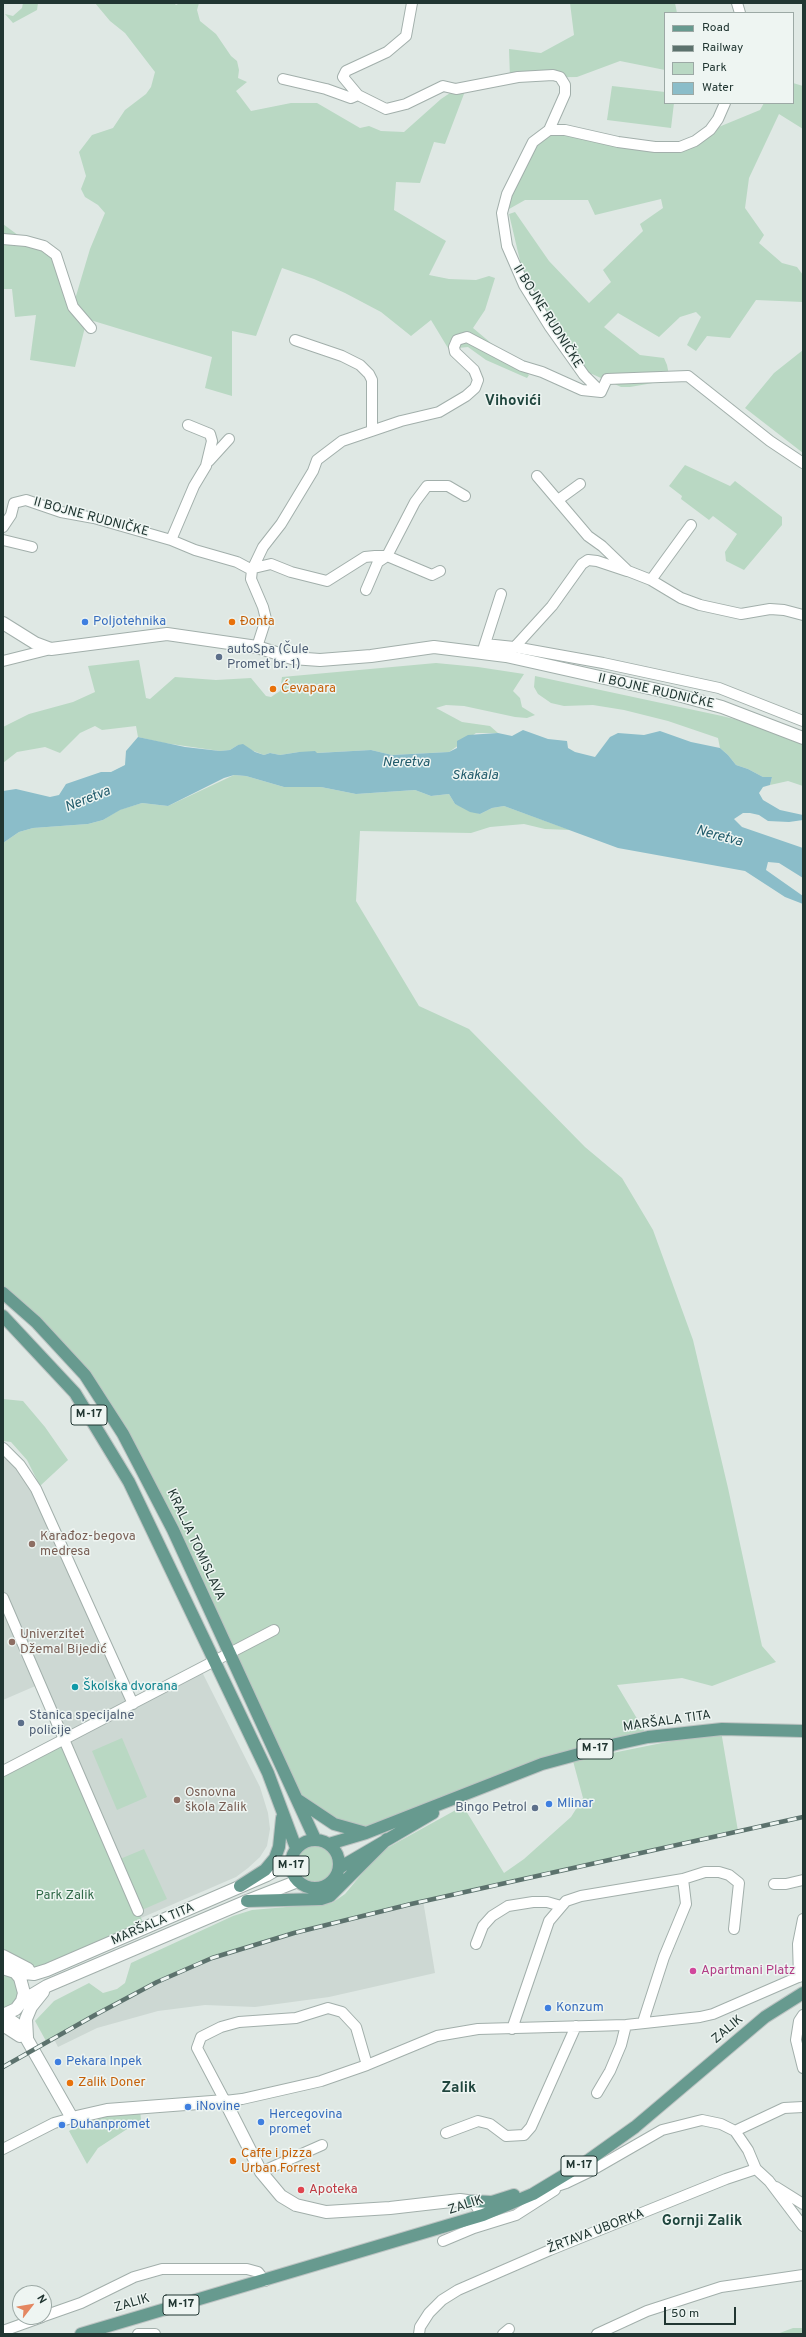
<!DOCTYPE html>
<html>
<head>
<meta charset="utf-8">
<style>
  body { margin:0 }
  #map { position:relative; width:806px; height:2337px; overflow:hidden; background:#dfe8e4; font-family:Overpass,sans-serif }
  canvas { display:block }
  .frame { position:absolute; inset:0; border:4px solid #213632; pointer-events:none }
  .legend { position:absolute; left:664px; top:12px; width:130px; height:92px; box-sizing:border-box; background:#eef5f2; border:1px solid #9ca9a5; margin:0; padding:5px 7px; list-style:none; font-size:12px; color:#213632 }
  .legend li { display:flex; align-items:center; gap:8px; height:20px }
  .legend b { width:20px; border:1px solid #9ca9a5 }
  .north { position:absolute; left:12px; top:2285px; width:40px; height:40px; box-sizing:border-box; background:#eef5f2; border:1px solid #9ca9a5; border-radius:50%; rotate:59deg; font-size:11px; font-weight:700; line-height:16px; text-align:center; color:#213632 }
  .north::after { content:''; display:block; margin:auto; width:14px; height:18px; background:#e48761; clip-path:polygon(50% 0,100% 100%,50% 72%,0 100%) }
  .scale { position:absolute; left:664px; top:2307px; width:72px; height:18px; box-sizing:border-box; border:2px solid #213632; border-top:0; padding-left:5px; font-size:12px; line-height:14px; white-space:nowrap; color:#213632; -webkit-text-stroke:3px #eef5f2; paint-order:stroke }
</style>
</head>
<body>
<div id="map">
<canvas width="806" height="2337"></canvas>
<div class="frame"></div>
<ul class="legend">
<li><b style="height:5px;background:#679a8f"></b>Road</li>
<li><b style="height:5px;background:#5c726d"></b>Railway</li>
<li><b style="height:11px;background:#b9d8c3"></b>Park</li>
<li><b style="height:11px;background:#8bbdc9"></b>Water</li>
</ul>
<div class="north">N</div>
<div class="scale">50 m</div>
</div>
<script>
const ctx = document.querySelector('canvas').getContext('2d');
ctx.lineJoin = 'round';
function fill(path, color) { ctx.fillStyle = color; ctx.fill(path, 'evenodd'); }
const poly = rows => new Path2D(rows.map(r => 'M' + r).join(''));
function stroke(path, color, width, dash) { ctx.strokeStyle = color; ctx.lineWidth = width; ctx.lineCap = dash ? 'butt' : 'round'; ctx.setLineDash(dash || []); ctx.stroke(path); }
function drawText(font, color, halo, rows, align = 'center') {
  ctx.font = font + ' Overpass,sans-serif'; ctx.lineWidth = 3; ctx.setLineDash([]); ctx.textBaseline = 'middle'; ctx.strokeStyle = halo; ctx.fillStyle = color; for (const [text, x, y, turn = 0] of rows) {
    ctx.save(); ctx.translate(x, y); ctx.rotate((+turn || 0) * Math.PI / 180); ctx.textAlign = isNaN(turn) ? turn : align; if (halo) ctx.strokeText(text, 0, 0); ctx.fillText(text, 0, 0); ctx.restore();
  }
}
fill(poly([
  [3,1448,20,1465,132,1704,200,1668,260,1787,268,1813,270,1829,267,1846,260,1857,248,1868,236,1877,141,1918,40,1684,3,1700],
  [423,1900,435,1973,329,1997,255,2007,205,2005,158,2011,97,2028,58,2047,53,2037,157,1980,212,1956,335,1921]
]), '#cdd8d3');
fill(poly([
  [23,3,38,3,37,10,13,23,5,14,13,16,22,8],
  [95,3,174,3,176,5,180,3,199,3,197,10,200,21,216,34,231,56,237,61,239,70,238,78,247,82,236,91,251,111,291,103,317,103,360,128,369,126,381,131,404,132,441,99,456,89,467,86,445,144,434,142,420,183,396,182,394,210,446,241,429,275,449,279,476,280,489,276,495,278,485,310,473,328,529,375,527,378,486,360,468,347,458,348,455,352,454,358,431,320,411,336,381,312,345,293,314,279,282,268,256,336,232,331,232,396,205,388,212,357,87,319,75,367,30,360,36,315,15,317,12,289,3,289,3,224,26,241,56,255,73,306,90,249,105,213,98,205,85,197,81,189,86,176,79,152,92,135,113,128,125,110,146,94,151,87,155,72,125,33,110,21],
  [570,3,675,3,677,13,665,13,665,70,620,61,577,77,510,78,509,49,541,53,574,35],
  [793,83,803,86,803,129,779,114,749,178,745,208,764,235,759,243,782,263,797,267,803,275,803,302,756,300,730,338,707,336,696,351,687,345,701,317,696,312,680,317,659,337,618,313,604,327,640,355,664,358,667,365,670,380,630,387,621,387,592,374,577,372,513,266,521,265,509,214,515,212,549,261,589,303,611,282,603,270,643,231,640,224,663,208,661,199,595,215,588,200,525,200,502,213,524,153,547,132,670,147,760,110,764,103,793,103],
  [612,86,665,92,665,103,674,103,671,128,607,120],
  [803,350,803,453,745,408,774,373],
  [685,465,730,486,735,481,782,517,782,525,744,570,726,561,725,552,737,534,713,516,709,520,681,499,682,496,669,486],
  [139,660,146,698,150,699,175,677,216,680,251,678,266,696,271,697,280,691,282,677,436,663,478,667,524,674,513,691,520,698,522,707,535,715,527,718,515,717,464,706,446,705,436,708,462,722,490,726,498,733,476,733,449,752,392,755,371,750,316,753,299,752,280,755,270,753,264,755,238,745,230,750,220,751,164,743,138,737,136,726,102,730,95,726,80,733,60,753,45,747,34,749,17,752,3,763,3,727,29,714,73,702,95,692,88,666],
  [535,676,722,716,771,728,803,740,803,786,788,781,770,785,772,777,763,777,748,769,736,765,728,755,720,748,718,738,668,721,624,710,593,705,564,706,551,703,538,694,534,687],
  [234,775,246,776,284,787,321,787,356,794,415,790,431,796,449,794,455,804,480,814,492,808,504,806,570,830,545,829,524,824,490,827,471,833,360,831,356,901,419,1006,469,1029,585,1147,622,1178,653,1230,693,1340,728,1488,762,1646,776,1662,712,1686,682,1678,617,1685,648,1737,616,1744,366,1833,297,1800,240,1676,101,1399,3,1293,3,843,19,832,33,828,88,824,103,820,119,810,142,803,168,806],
  [3,1399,23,1401,45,1427,68,1460,40,1486,27,1460,11,1442,3,1441],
  [721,1731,738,1831,355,1916,212,1956,157,1980,46,2041,35,2021,54,2001,89,1983,103,1993,117,1989,125,1983,131,1963,233,1916,252,1910,332,1903,345,1894,374,1859,387,1848,463,1806,504,1873,524,1859,571,1817,583,1798,573,1761],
  [122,1738,147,1797,117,1810,92,1751],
  [64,1739,145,1927,47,1970,29,1969,3,1956,3,1771],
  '293 1864a22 22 0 1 1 44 0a22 22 0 1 1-44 0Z',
  [144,1849,167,1899,142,1910,120,1859],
  [3,1969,13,1973,23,1996,3,2014],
  [140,2109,141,2120,98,2148,87,2164,69,2131,98,2115],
  [793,2328,803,2328,803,2334,777,2334]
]), '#b9d8c3');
fill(poly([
  [523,730,548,739,567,741,568,748,575,752,595,757,610,737,618,733,644,735,660,731,691,742,720,748,728,755,736,765,748,769,763,777,772,777,770,785,763,787,759,793,763,800,780,810,803,815,803,820,789,822,768,821,759,815,750,813,743,813,734,819,742,827,803,848,803,878,779,863,768,862,766,870,803,896,803,904,785,897,745,871,618,848,504,806,492,808,480,814,470,812,455,804,449,794,431,796,415,790,356,794,321,787,284,787,246,776,234,775,224,778,168,806,142,803,120,810,103,820,88,824,33,828,19,832,3,843,3,791,16,789,50,797,59,795,66,784,101,772,111,772,125,765,126,751,138,737,185,747,220,751,230,750,238,745,243,744,255,752,264,755,270,753,280,755,299,752,315,751,317,753,371,750,392,755,449,752,457,748,457,741,468,735,498,733,512,736]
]), '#8bbdc9');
const minor = poly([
  [412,3,406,36,387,52,346,71,343,77,358,95,386,109,406,104,443,86,456,89,518,77,553,75,560,77,565,85,565,94,549,130],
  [737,3,740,13],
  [283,79,326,89,351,98,358,95],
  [3,239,26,241,44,246,56,255,73,307,91,328],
  [295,340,342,356,360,365,369,374,372,380,372,430],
  [601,392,607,379,688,376,770,441,803,463],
  [209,461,229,439],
  [537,476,588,536,602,546,628,571,651,580,681,598,700,605,741,614,770,609,784,610,803,615],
  [558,500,580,484],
  [3,527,11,515,14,503,26,500,61,512,94,518,171,540,195,550,237,562,252,570],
  [3,540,32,547],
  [171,540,194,486,206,466,212,441,210,434,188,425],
  [254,568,271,564,291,572,327,581,365,557,375,556,387,556,432,575,440,571],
  [651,580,691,525],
  [366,590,378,562,387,556,415,502,427,486,448,486,465,496],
  [485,644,514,647,603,663,719,688,803,721],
  [257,647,266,619,263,607,251,579,252,570,263,547,281,524,313,471,317,460,342,441,401,421,439,412,466,396,475,388,478,380,474,370,455,352,454,347,457,340,467,337,522,366,542,372,582,390,601,392,584,375,550,327,524,285,507,246,502,213,507,194,533,142,549,130,565,130,618,142,655,147,680,147,695,141,710,130,718,119,725,103],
  [483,650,501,594],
  [512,650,552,606,582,564,588,560,597,561,627,571],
  [3,661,51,649],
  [3,1448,20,1465,36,1489,133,1704],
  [3,1598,138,1911],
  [3,1771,274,1630],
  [683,1879,705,1872,719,1872,729,1875,739,1883,734,1929],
  [774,1884,786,1884,803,1880],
  [476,1944,483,1926,492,1916,508,1906,533,1902,547,1902,561,1906],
  [799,1977,798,1944,803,1919],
  [803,2015,799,2021,796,2040,803,2068],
  [512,2029,549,1921,566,1901,581,1896,683,1879,686,1904,664,1957,643,2022],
  [367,2065,356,2027,342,2012,328,2008,296,2018,239,2022,221,2027,201,2037,197,2048,225,2101,242,2099,321,2081,367,2065,437,2036,478,2029,626,2025,700,2017,713,2014,803,1975],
  [597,2093,610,2071,621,2045,626,2025],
  [735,2131,784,2108,803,2107],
  [446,2133,478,2121,490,2124,506,2136,524,2135,531,2127,576,2026],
  [3,2149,54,2123,72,2118],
  [261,2172,322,2145],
  [776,2187,803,2204],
  [545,2190,566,2183,589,2172,662,2130,702,2120,721,2124,735,2131,748,2150,756,2169,769,2181,803,2226],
  [443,2241,474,2228,516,2215,555,2190],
  [44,2316,81,2303,134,2277,162,2269,247,2269,258,2272,265,2281],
  [3,2331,42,2317],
  [138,2334,155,2334],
  [419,2334,420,2327,429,2313,442,2300,458,2290,550,2250,726,2179,756,2169],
  [503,2334,509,2329],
  [597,2334,647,2311,721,2287,803,2275]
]);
const tertiary = poly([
  [3,623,35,643,51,649,167,634,257,647,292,658,320,660,371,656,434,647,506,656,667,692,722,707,803,738],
  [3,1956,28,1969],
  [3,1968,15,1972,20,1978,24,1993,22,2001,16,2009,3,2015],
  [15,1972,34,1974,47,1970,267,1875,291,1861],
  [22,2001,47,1986,247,1901,298,1881],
  [3,2015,20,2027,72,2118,107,2110,225,2101,261,2172,281,2196,296,2205,326,2212,390,2208,460,2200,475,2202,483,2215],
  [3,2025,20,2036],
  [27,2037,26,2019,31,2007,43,1992]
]);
const primary = poly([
  [3,1293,36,1322,85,1375,123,1434,173,1530,315,1839],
  [3,1316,75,1393,129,1482,268,1773,296,1848],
  [298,1800,334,1824,366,1833],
  '291 1864a24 24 0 1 1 48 0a24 24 0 1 1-48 0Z',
  [329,1844,366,1833,542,1764,616,1744,648,1737,722,1729,803,1731],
  [339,1868,433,1813],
  [240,1886,265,1870,275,1858,279,1847,282,1818],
  [247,1901,321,1899,330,1896,387,1839],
  [471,2201,492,2202,514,2195],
  [81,2334,483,2215,533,2194,586,2162,635,2127,765,2017,803,1993]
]);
stroke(minor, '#a2afab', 12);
stroke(tertiary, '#a2afab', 14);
stroke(primary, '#bcc3c2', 14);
stroke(minor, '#fff', 10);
stroke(tertiary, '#fff', 12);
stroke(primary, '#679a8f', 12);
const rail = poly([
  [3,2067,95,2015,157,1982,212,1958,294,1933,411,1904,803,1817]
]);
stroke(rail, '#5c726d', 4.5);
stroke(rail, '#eef5f2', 3, [9]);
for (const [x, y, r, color] of [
  [85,622,4,"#3f7fe0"],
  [232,622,4,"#e8710a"],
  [219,657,4,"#5c6f8a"],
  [273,689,4,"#e8710a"],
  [32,1544,4,"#8d6e63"],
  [12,1642,4,"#8d6e63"],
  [75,1687,4,"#0f9aa8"],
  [21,1723,4,"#5c6f8a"],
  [177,1800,4,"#8d6e63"],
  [549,1804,4,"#3f7fe0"],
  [535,1808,4,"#5c6f8a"],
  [693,1971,4,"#d1479c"],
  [548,2008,4,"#3f7fe0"],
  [58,2062,4,"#3f7fe0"],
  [70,2083,4,"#e8710a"],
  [188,2107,4,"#3f7fe0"],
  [261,2122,4,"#3f7fe0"],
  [62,2125,4,"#3f7fe0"],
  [233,2161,4,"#e8710a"],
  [301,2190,4,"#e0444e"]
]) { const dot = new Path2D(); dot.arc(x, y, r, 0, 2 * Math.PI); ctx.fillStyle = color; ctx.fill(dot); stroke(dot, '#eef5f2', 1.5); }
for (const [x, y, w] of [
  [89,1415,36],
  [595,1749,36],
  [291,1866,36],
  [579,2166,36],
  [181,2305,36]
]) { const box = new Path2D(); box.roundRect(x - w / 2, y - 10, w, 20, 3); ctx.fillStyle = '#eef5f2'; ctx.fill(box); stroke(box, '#213632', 1); }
drawText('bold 12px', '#213632', null, [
  ["M-17",89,1415],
  ["M-17",595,1749],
  ["M-17",291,1866],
  ["M-17",579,2166],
  ["M-17",181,2305]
]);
drawText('13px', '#213632', '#eef5f2', [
  ["II BOJNE RUDNIČKE",547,317,58],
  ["II BOJNE RUDNIČKE",91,518,15],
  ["II BOJNE RUDNIČKE",656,692,13],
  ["KRALJA TOMISLAVA",195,1545,65],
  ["MARŠALA TITA",667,1722,-8],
  ["MARŠALA TITA",153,1925,-23],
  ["ZALIK",728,2030,-40],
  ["ZALIK",466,2206,-18],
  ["ŽRTAVA UBORKA",596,2232,-21],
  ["ZALIK",132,2304,-16]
]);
drawText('13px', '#366cbe', '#eef5f2', [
  ["Poljotehnika",93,622],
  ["Mlinar",557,1804],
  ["Konzum",556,2008],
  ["Pekara Inpek",66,2062],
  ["iNovine",196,2107],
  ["Hercegovina",269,2115],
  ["promet",269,2130],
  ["Duhanpromet",70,2125]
], 'left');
drawText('13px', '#c56008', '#eef5f2', [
  ["Đonta",240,622],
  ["Ćevapara",281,689],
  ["Zalik Doner",78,2083],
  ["Caffe i pizza",241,2154],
  ["Urban Forrest",241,2169]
], 'left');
drawText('13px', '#4e5e75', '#eef5f2', [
  ["autoSpa (Čule",227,650],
  ["Promet br. 1)",227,665],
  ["Stanica specijalne",29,1716],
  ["policije",29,1731],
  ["Bingo Petrol",527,1808,"right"]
], 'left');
drawText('13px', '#785e54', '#eef5f2', [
  ["Karađoz-begova",40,1537],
  ["medresa",40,1552],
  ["Univerzitet",20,1635],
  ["Džemal Bijedić",20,1650],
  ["Osnovna",185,1793],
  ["škola Zalik",185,1808]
], 'left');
drawText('13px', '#0d838f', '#eef5f2', [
  ["Školska dvorana",83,1687]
], 'left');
drawText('13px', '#306948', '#eef5f2', [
  ["Park Zalik",65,1896]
]);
drawText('13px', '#b23c85', '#eef5f2', [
  ["Apartmani Platz",701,1971]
], 'left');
drawText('13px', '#be3a42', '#eef5f2', [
  ["Apoteka",309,2190]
], 'left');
drawText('italic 14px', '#225c6c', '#eef5f2', [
  ["Neretva",406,763],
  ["Skakala",475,776],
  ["Neretva",88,800,-22],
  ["Neretva",719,837,15]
]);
drawText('bold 15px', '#20463e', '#eef5f2', [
  ["Vihovići",513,402],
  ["Zalik",459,2089],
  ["Gornji Zalik",702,2222]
]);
</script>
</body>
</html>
